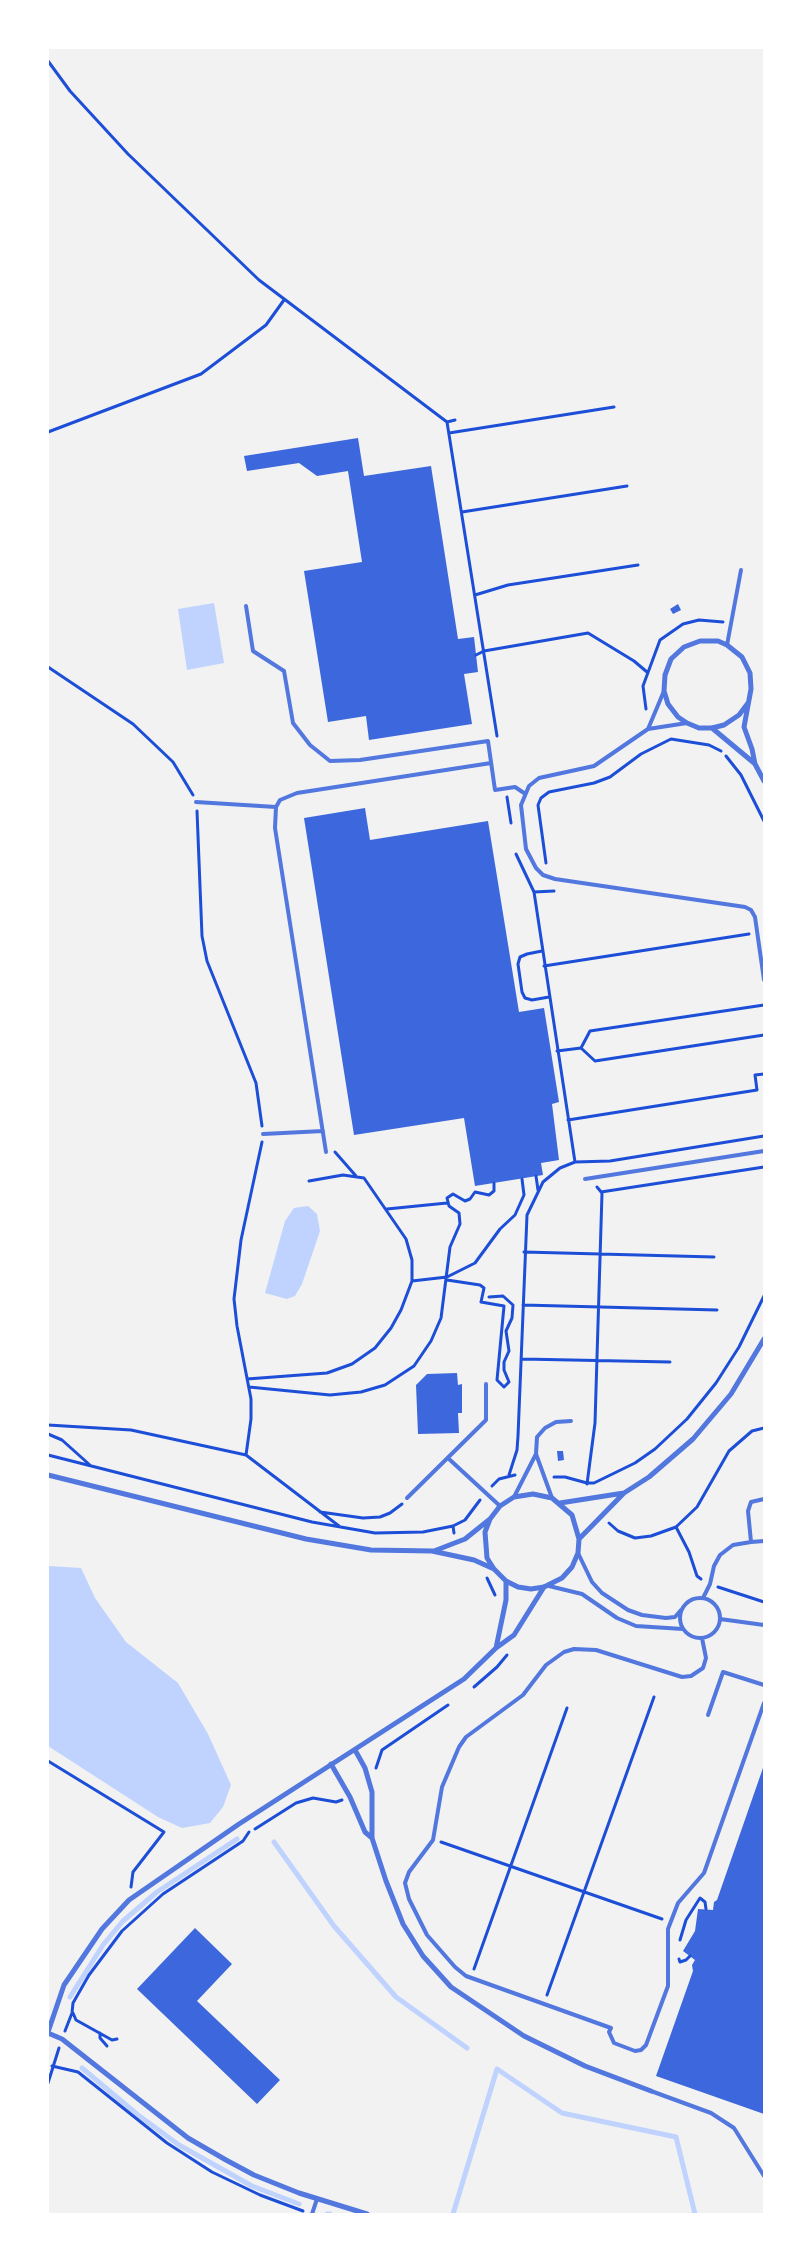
<!DOCTYPE html>
<html>
<head>
<meta charset="utf-8">
<style>
  body { margin:0 }
  #map { position:relative; width:812px; height:2262px; overflow:hidden; background:#f2f2f2; font-family:"Work Sans",sans-serif }
  canvas { display:block }
  .frame { position:absolute; inset:0; border:49px solid #fff; pointer-events:none }
</style>
</head>
<body>
<div id="map">
<canvas width="812" height="2262"></canvas>
<div class="frame"></div>
</div>
<script>
const ctx = document.querySelector('canvas').getContext('2d');
ctx.lineJoin = 'round';
function fill(path, color) { ctx.fillStyle = color; ctx.fill(path, 'evenodd'); }
const poly = rows => new Path2D(rows.map(r => 'M' + r).join(''));
function stroke(path, color, width, dash) { ctx.strokeStyle = color; ctx.lineWidth = width; ctx.lineCap = dash ? 'butt' : 'round'; ctx.setLineDash(dash || []); ctx.stroke(path); }
fill(poly([
  [214,603,224,663,187,670,178,609],
  [308,1206,317,1214,320,1231,302,1284,295,1296,287,1299,265,1293,285,1221,294,1208],
  [48,1566,81,1568,95,1598,126,1642,178,1683,208,1734,231,1785,223,1807,210,1823,182,1828,158,1817,48,1746]
]), '#bfd3fe');
stroke(poly([
  [274,1842,334,1926,396,1997,467,2048],
  [70,1997,103,1945,123,1921,157,1892,237,1839],
  [82,2068,138,2115,179,2145,252,2186,299,2204],
  [327,2214,330,2214],
  [453,2214,497,2069,562,2113,676,2137,695,2214]
]), '#bfd3fe', 5);
fill(poly([
  [358,438,364,476,431,466,458,639,474,637,478,672,464,674,472,724,369,740,366,716,328,722,304,571,362,562,348,471,317,476,299,463,247,471,244,456],
  [678,604,681,610,673,614,670,609],
  [365,808,370,840,488,821,519,1012,544,1008,559,1102,552,1104,559,1160,541,1163,543,1175,475,1186,464,1118,354,1135,304,818],
  [457,1373,458,1385,462,1384,462,1413,458,1413,459,1433,418,1434,416,1385,427,1374],
  [557,1451,563,1451,564,1460,558,1461],
  [764,1765,764,2114,656,2076,693,1971,692,1965,695,1960,683,1951,695,1931,698,1909,713,1910,714,1902,717,1900],
  [195,1928,232,1964,197,2001,280,2080,257,2104,137,1989]
]), '#3d67dc');
stroke(poly([
  [48,61,70,91,128,154,259,280,447,422],
  [455,420,447,422,497,736],
  [48,432,201,374,266,325,284,300],
  [449,433,614,407],
  [462,512,627,486],
  [475,595,508,585,638,565],
  [476,655,484,651,588,633,634,661,647,672],
  [48,667,133,724,173,762,193,795],
  [646,709,643,686,660,640,683,624,699,620,723,622],
  [726,756,741,775,764,821],
  [507,797,511,823],
  [197,811,202,936,207,961,256,1083,262,1126],
  [516,854,534,892,575,1162,610,1161,764,1136],
  [546,863,538,805,541,798,549,792,594,783,610,777,641,754,671,739,709,745,721,751],
  [534,892,554,891],
  [542,951,527,954,520,957,518,964,522,992,525,998,532,1000,549,997],
  [544,966,749,934],
  [581,1048,590,1031,764,1005],
  [557,1051,581,1048,595,1061,764,1035],
  [568,1120,757,1090,755,1075,764,1074],
  [335,1152,356,1176],
  [536,1176,538,1190],
  [601,1192,764,1167],
  [387,1209,447,1203],
  [524,1252,714,1257],
  [447,1280,480,1285,484,1288,481,1302,504,1306,497,1380,504,1387,509,1382,504,1370,504,1362,509,1351,506,1331,512,1318,513,1305,503,1296,489,1297],
  [412,1281,447,1277,475,1263,500,1229,515,1215,524,1195,522,1179],
  [523,1305,717,1310],
  [522,1359,670,1362],
  [247,1379,327,1373,352,1364,375,1348,391,1328,401,1310,412,1281,412,1260,406,1239,364,1178,343,1175,309,1181],
  [249,1387,330,1395,361,1392,385,1385,414,1366,431,1341,441,1318,450,1247,460,1224,459,1213,449,1206,447,1198,453,1194,465,1201,470,1199,475,1192,489,1195,494,1191,494,1183],
  [48,1425,131,1430,246,1455,339,1526],
  [48,1434,62,1440,91,1466],
  [48,1455,312,1522,375,1533,423,1532,453,1526,465,1520,480,1500],
  [246,1455,251,1419,251,1399,237,1326,234,1299,241,1240,262,1142],
  [509,1475,517,1450,518,1436,527,1215,543,1182,560,1168,575,1162],
  [554,1477,565,1477,587,1483,594,1483,635,1463,655,1449,687,1419,716,1383,739,1347,764,1296],
  [587,1484,595,1423,602,1193,597,1187],
  [492,1486,499,1479,515,1475],
  [320,1512,363,1518,380,1517,390,1513,402,1504],
  [609,1523,618,1531,635,1538,651,1536,676,1527,697,1507,729,1451,752,1431,764,1428],
  [453,1526,454,1533],
  [676,1527,689,1552,697,1576,701,1579],
  [487,1578,495,1595],
  [718,1587,764,1602],
  [474,1687,497,1667,507,1655],
  [48,1761,164,1832,133,1872,131,1887],
  [376,1768,382,1750,448,1705],
  [255,1829,296,1803,313,1798,336,1802,342,1800],
  [441,1842,662,1919],
  [680,1940,686,1920,700,1898,705,1902,706,1909],
  [679,1959,680,1962,686,1960,690,1956],
  [474,1969,567,1708],
  [547,1995,654,1697],
  [73,2013,76,2020,112,2040,117,2039],
  [65,2031,72,2013,73,2003,89,1975,122,1931,163,1894,243,1841,249,1832],
  [100,2033,100,2038,107,2046],
  [52,2066,78,2072,167,2143,212,2172,260,2195,303,2211],
  [48,2083,59,2048]
]), '#1d4ed8', 3);
stroke(poly([
  [246,606,253,651,284,671,293,723,310,745,330,761,360,760,488,741,495,790,515,787,524,793],
  [727,645,741,570],
  [687,723,648,729,594,766,539,778,529,786,521,805,526,849,536,868,543,875,555,879,745,907,751,910,755,917,764,980],
  [648,729,664,691],
  [196,802,276,807],
  [263,1134,323,1131],
  [326,1152,275,828,276,807,280,800,297,793,491,763],
  [585,1179,764,1151],
  [536,1454,552,1498],
  [449,1459,500,1506],
  [514,1497,536,1454,537,1437,545,1428,556,1422,571,1421],
  [407,1498,486,1420,486,1384],
  [764,1499,751,1502,748,1511,751,1542,764,1541],
  [578,1553,592,1582,602,1593,628,1610,642,1615,666,1618,675,1617,681,1610],
  [549,1586,582,1594,617,1618,636,1626,683,1629],
  [703,1598,710,1584,714,1566,720,1555,733,1545,751,1542],
  '680 1618a20 20 0 1 1 40 0a20 20 0 1 1-40 0Z',
  [720,1619,764,1625],
  [702,1638,706,1658,703,1668,691,1676,682,1677,596,1650,574,1649,564,1652,546,1665,523,1695,466,1737,459,1747,442,1787,433,1840,409,1872,405,1883,409,1899,427,1935,455,1967,466,1976,611,2028,609,2032,614,2043,635,2051,641,2050,646,2045,668,1986,668,1929,678,1903,704,1873,764,1703],
  [708,1715,723,1672,764,1685],
  [651,2091,711,2113,734,2128,764,2176],
  [312,2214,317,2199]
]), '#5277de', 4);
stroke(poly([
  [748,703,739,715,724,725,712,728,699,728,687,723,678,717,668,704,664,691,665,675,671,659,684,647,700,641,718,641,727,645,742,657,750,673,751,689,744,727,752,749,755,764,764,781],
  [712,728,754,763],
  [48,1475,306,1539,371,1550,432,1551,474,1560,494,1569],
  [560,1503,624,1493],
  [579,1539,624,1493,649,1477,693,1439,731,1394,764,1339],
  [434,1551,465,1539,490,1519,500,1506,514,1497,533,1494,552,1498,572,1515,579,1539,578,1553,572,1567,562,1578,544,1587,531,1589,518,1587,506,1581,494,1569,487,1558,485,1532,490,1519],
  [496,1648,506,1600,506,1581],
  [355,1750,365,1768,372,1792,372,1838,386,1881,403,1924,423,1956,451,1987,524,2036,585,2066,651,2091],
  [331,1764,350,1797,365,1832,372,1838],
  [48,2032,64,1985,102,1929,129,1900,239,1824,464,1679,496,1648,514,1635,544,1587],
  [48,2033,62,2039,188,2138,226,2160,254,2175,299,2193,367,2214]
]), '#5277de', 5);
</script>
</body>
</html>
